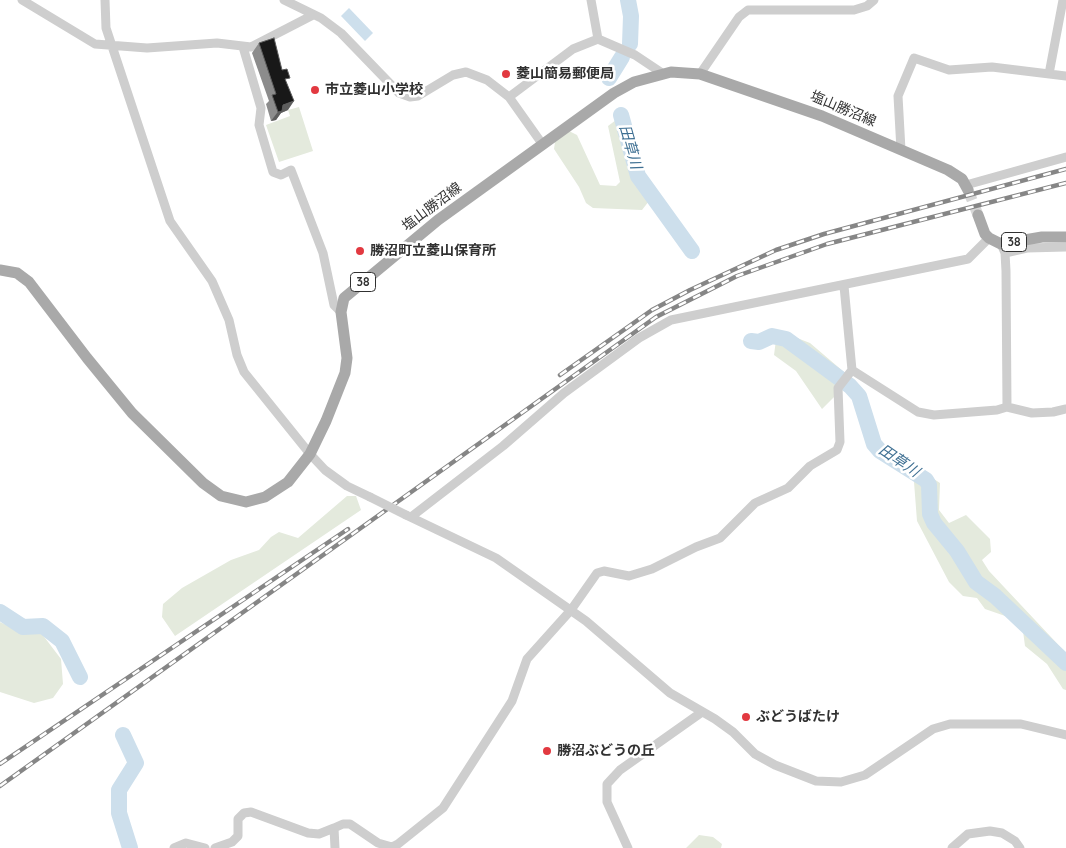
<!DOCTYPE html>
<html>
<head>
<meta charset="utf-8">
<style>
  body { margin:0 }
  canvas { display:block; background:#fff }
</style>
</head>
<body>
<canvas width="1066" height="848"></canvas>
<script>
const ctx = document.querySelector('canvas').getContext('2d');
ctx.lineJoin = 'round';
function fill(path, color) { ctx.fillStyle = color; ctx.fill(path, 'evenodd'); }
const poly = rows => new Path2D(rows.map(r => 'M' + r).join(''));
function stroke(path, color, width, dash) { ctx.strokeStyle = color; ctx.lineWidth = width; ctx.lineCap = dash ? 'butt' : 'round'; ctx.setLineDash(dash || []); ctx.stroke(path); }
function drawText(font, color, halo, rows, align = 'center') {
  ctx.font = font + ' Quicksand,"Noto Sans JP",sans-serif'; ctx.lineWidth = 5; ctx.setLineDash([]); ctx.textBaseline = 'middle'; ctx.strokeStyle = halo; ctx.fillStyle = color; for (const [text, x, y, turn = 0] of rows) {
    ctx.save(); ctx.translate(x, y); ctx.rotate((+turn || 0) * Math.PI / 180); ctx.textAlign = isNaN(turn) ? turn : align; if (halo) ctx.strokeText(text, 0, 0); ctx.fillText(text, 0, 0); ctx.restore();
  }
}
fill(poly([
  [299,107,313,151,279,162,266,125,290,116,288,110],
  [616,120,633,128,643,188,649,201,642,210,593,208,586,203,579,187,554,149,555,142,569,131,577,135,600,185,616,186,620,182,608,126],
  [792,336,810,343,844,372,835,386,835,396,822,409,796,371,774,355,776,340],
  [926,474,940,483,939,510,949,523,966,515,990,539,991,552,982,560,989,571,1066,653,1066,690,1063,689,1047,664,1025,646,1023,631,1011,618,985,609,977,598,963,596,949,582,917,521,914,482],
  [347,496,356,496,361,510,175,636,162,617,163,604,182,588,231,560,259,550,271,537,279,532,298,538],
  [0,622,23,633,42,634,61,659,63,684,53,698,34,703,0,692],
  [699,835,713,837,722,844,721,848,686,848]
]), '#e4eadd');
fill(poly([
  [349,8,373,33,365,41,341,16]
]), '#cddfec');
stroke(poly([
  [628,0,631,16,630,44],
  [609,78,622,57],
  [621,115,638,176,692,251],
  [751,341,759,342,772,336,786,339,850,386,859,396,874,444,880,451,926,480,929,485,930,514,934,523,957,551,976,582,995,596,1066,663],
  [0,612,23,627,43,626,62,641,80,677],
  [123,735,136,763,119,790,119,813,130,848]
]), '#cddfec', 16);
stroke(poly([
  [968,190,978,215]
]), '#d6d6d6', 11, [11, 5.5]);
stroke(poly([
  [22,0,95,44,147,48,217,43,251,47,313,15],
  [105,0,106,28,170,221,212,281,229,320,237,355,244,372,310,454,325,470,347,486,370,497],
  [284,0,321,18,341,33,399,93,410,97,418,96,453,75,466,72,487,80,509,97,543,145],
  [591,0,598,39],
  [598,39,635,55,662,73],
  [243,47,261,108,259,125,273,172,281,175,291,170,323,253,334,305,341,312],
  [700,74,739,17,748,10,854,10,867,6,874,0],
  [1049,74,1063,0],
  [509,97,573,49,598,39],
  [901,150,898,96,914,58,949,70,992,67,1066,76],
  [966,185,1066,157],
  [1001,244,1005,253,1006,271,1007,407,1032,413,1053,412,1066,409],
  [1005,253,1027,248,1066,247],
  [852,370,918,412,934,415,997,410,1007,407],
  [406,515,496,558,586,621,670,693,715,719,733,732,755,754,775,765,816,781,841,782,865,775,933,729,950,724,1021,724,1066,735],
  [411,517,503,446,564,393,639,338,671,320,968,259,989,238],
  [174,848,186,843,205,848],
  [215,848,232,842,238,836,238,819,244,813,251,812,308,833,319,834,334,828],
  [335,848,334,828,343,824,350,824,378,843,392,847,398,844,443,808,512,701,527,659,571,610,597,573,604,571,629,576,652,569,696,547,720,538,755,503,788,488,810,466,837,450,840,442,838,388,852,370,844,286],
  [628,848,607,802,607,784,620,770,702,712],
  [952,848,968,834,990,831,1002,833,1015,841,1020,848]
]), '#cecece', 9);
stroke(poly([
  [978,215,985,234,989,238,1001,244,1042,237,1066,237],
  [0,270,17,273,29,282,87,358,132,413,203,483,221,496,246,502,265,497,288,482,310,454,326,421,345,373,347,358,341,312,344,298,438,220,614,93,634,82,671,72,700,74,822,116,948,170,962,179,968,190]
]), '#a9a9a9', 11);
const rail = poly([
  [560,375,652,310,690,290,776,250,824,234,1066,169],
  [0,764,348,529],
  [0,786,656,317,737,276,827,244,1066,183]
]);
stroke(rail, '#868686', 4.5);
stroke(rail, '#fff', 2.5, [8]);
stroke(poly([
  [370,497,406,515]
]), '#cecece', 9);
fill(poly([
  [259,43,282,70,286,82,288,110,281,113,276,120,271,121,266,104,269,101,252,53]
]), '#8c8c8c');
fill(poly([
  [294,101,288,110,281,113,276,120,271,121,283,105]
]), '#5d5d5d');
const building = poly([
  [274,38,282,70,287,69,290,78,285,79,294,101,283,105,282,111,278,112,272,95,276,94,259,43,274,38]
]);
fill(building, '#181818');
stroke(building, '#5d5d5d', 1);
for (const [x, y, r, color] of [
  [506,74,5,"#e23940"],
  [315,90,5,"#e23940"],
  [360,251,5,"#e23940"],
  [746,717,5,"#e23940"],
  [547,751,5,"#e23940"]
]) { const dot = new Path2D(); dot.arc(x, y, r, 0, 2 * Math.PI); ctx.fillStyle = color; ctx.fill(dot); stroke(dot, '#fff', 2); }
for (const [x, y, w] of [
  [1014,242,25],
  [363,282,25]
]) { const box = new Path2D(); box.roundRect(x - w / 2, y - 9.5, w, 19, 4); ctx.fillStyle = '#fff'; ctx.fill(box); stroke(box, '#313131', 1); }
drawText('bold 12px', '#313131', null, [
  ["38",1014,242],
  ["38",363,282]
]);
drawText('bold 14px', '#313131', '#fff', [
  ["菱山簡易郵便局",516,74],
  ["市立菱山小学校",325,90],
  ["勝沼町立菱山保育所",370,251],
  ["ぶどうばたけ",756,717],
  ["勝沼ぶどうの丘",557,751]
], 'left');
drawText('14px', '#313131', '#fff', [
  ["塩山勝沼線",843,109,23],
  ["塩山勝沼線",432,207,-37]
]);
drawText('italic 15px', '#3f7093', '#fff', [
  ["田草川",630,147,74],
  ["田草川",899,461,34]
]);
</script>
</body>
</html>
